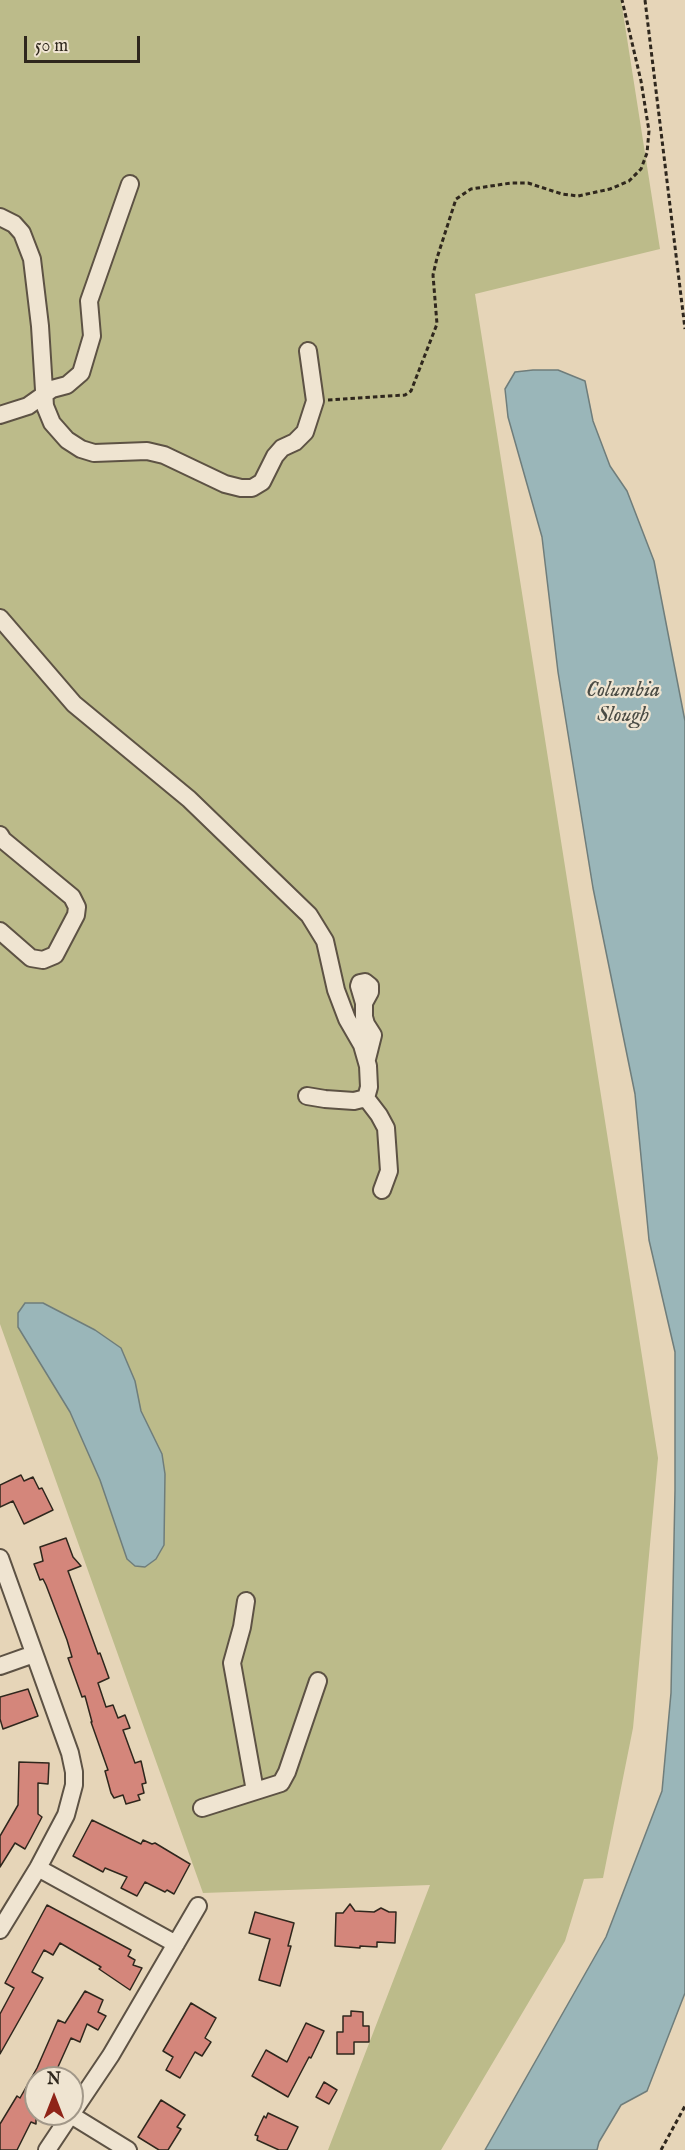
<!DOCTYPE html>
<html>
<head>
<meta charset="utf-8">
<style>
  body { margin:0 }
  #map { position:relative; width:685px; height:2150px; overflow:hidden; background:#e6d5b8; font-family:"IM FELL English",serif }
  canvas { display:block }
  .north { position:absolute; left:24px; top:2066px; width:60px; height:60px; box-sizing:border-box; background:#efe4d1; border:2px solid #a29889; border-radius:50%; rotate:0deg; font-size:16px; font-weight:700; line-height:24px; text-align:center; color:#2f271d }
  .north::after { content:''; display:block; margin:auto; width:21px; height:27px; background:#8f2418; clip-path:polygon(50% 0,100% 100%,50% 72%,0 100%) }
  .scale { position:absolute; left:24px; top:36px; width:116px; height:27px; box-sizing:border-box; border:3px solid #2f271d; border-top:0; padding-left:8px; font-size:18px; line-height:21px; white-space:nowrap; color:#2f271d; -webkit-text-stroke:4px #efe4d1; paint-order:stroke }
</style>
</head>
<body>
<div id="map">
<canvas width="685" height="2150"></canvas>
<div class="north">N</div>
<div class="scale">50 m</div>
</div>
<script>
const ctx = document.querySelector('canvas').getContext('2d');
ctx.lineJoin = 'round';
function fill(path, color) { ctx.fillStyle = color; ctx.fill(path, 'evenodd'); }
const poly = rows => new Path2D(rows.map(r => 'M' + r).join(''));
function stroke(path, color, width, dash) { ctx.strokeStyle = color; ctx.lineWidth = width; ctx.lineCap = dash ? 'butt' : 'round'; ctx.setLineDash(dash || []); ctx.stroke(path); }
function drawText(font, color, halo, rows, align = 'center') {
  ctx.font = font + ' "IM FELL English",serif'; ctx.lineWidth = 4.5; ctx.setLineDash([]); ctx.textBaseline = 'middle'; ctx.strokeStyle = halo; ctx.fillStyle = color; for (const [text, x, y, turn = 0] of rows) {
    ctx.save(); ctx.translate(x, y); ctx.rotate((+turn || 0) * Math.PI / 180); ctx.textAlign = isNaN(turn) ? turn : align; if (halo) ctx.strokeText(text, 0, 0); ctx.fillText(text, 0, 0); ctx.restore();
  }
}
fill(poly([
  [0,0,621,0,660,249,475,294,658,1458,633,1728,603,1878,584,1879,565,1941,441,2150,328,2150,430,1885,203,1893,0,1324]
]), '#bcbb8a');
const water = poly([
  [533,370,558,370,585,381,593,421,610,466,627,491,654,561,685,721,685,1993,647,2091,621,2105,599,2142,597,2150,485,2150,606,1937,662,1791,671,1693,675,1490,675,1352,649,1240,635,1094,593,888,558,672,542,537,508,417,505,389,515,372,533,370],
  [25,1303,43,1303,95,1330,121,1348,135,1381,141,1411,162,1454,165,1474,164,1545,156,1559,145,1567,135,1566,127,1559,100,1480,70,1412,18,1327,18,1313,25,1303]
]);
fill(water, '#9ab6b9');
stroke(water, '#6f7d7b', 1.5);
const building = poly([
  [21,1475,24,1481,33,1477,39,1489,42,1488,53,1510,24,1524,13,1501,0,1507,0,1485,21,1475],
  [66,1538,73,1557,81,1566,68,1571,98,1654,100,1653,109,1678,98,1683,106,1707,113,1705,118,1718,125,1715,130,1728,123,1730,135,1763,141,1761,146,1783,142,1784,144,1793,138,1795,140,1800,126,1804,123,1795,114,1798,111,1793,105,1771,108,1770,91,1722,92,1722,85,1696,82,1697,68,1658,72,1657,67,1640,46,1585,43,1579,40,1580,34,1564,43,1561,40,1547,66,1538],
  [28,1689,38,1716,3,1729,0,1719,0,1697,28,1689],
  [19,1762,49,1763,48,1784,38,1783,38,1814,42,1817,31,1838,25,1849,15,1843,0,1867,0,1836,18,1805,19,1762],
  [92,1820,141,1844,143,1840,152,1844,155,1843,190,1864,174,1894,167,1890,165,1892,145,1882,137,1896,121,1888,127,1877,105,1868,103,1872,73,1856,92,1820],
  [350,1904,355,1911,374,1912,381,1908,389,1912,396,1912,395,1943,377,1942,377,1947,360,1946,360,1948,335,1946,336,1913,343,1913,350,1904],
  [47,1905,131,1950,128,1956,135,1960,133,1965,142,1968,130,1990,99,1969,101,1967,60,1943,53,1955,44,1950,32,1972,43,1978,0,2054,0,2014,14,1988,5,1983,47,1905],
  [255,1912,294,1923,288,1946,291,1946,280,1986,259,1980,270,1939,249,1933,255,1912],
  [85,1991,103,2000,98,2012,106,2016,98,2030,87,2024,80,2042,71,2038,53,2078,36,2078,36,2124,31,2122,17,2150,0,2150,0,2124,17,2096,20,2098,37,2068,58,2020,65,2023,85,1991],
  [191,2003,216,2018,205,2038,211,2042,202,2056,195,2052,180,2078,166,2070,173,2057,163,2051,191,2003],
  [351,2011,363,2012,363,2026,369,2026,369,2042,354,2042,354,2054,337,2054,337,2032,343,2032,343,2016,351,2016,351,2011],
  [306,2023,324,2031,311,2058,309,2057,288,2097,252,2076,266,2050,287,2062,306,2023],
  [324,2082,337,2090,329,2104,316,2097,324,2082],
  [161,2100,185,2115,177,2127,181,2129,168,2150,159,2150,138,2137,161,2100],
  [268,2113,298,2127,287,2150,279,2150,257,2140,258,2136,255,2135,264,2116,266,2118,268,2113]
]);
fill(building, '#d4867b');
stroke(building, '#2f271d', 1.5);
const minor = poly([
  [0,217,14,224,22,233,32,259,40,326,45,406,52,423,67,440,81,449,94,453,147,451,164,455,225,484,241,488,252,488,262,482,275,456,282,448,295,442,305,432,315,401,308,351],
  [0,415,28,406,52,389,67,385,81,373,92,336,89,301,130,184],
  [0,618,74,704,189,799,309,915,325,941,336,990,347,1019,362,1045,368,1066,369,1087,366,1098,354,1101,325,1099,307,1096],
  [0,835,3,840,72,897,77,907,76,915,55,955,43,960,31,958,0,931],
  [364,1003,359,986,360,983,365,982,370,986,370,992,364,1003,364,1017,366,1024,373,1035,367,1059],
  [366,1098,379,1115,386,1128,389,1171,382,1190],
  [0,1558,70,1753,74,1772,74,1785,66,1815,38,1868,0,1930],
  [246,1601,242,1627,232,1663,255,1791],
  [0,1666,34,1654],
  [202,1808,281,1783,287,1772,318,1681],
  [38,1868,176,1944],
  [72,2113,111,2055,198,1906],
  [71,2115,128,2150],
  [47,2150,71,2114]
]);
stroke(minor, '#5d5244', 20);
stroke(poly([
  [645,0,685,329],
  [328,400,405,395,411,391,437,324,433,275,437,258,456,199,471,189,511,183,528,183,562,194,578,196,610,189,629,181,641,169,647,153,649,131,641,81,622,0],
  [661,2150,685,2106]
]), '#2f271d', 3, [4.5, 3]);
stroke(minor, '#efe4d1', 16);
drawText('italic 22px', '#4a4b44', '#efe4d1', [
  ["Columbia",623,691],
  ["Slough",623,716]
]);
</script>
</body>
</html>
